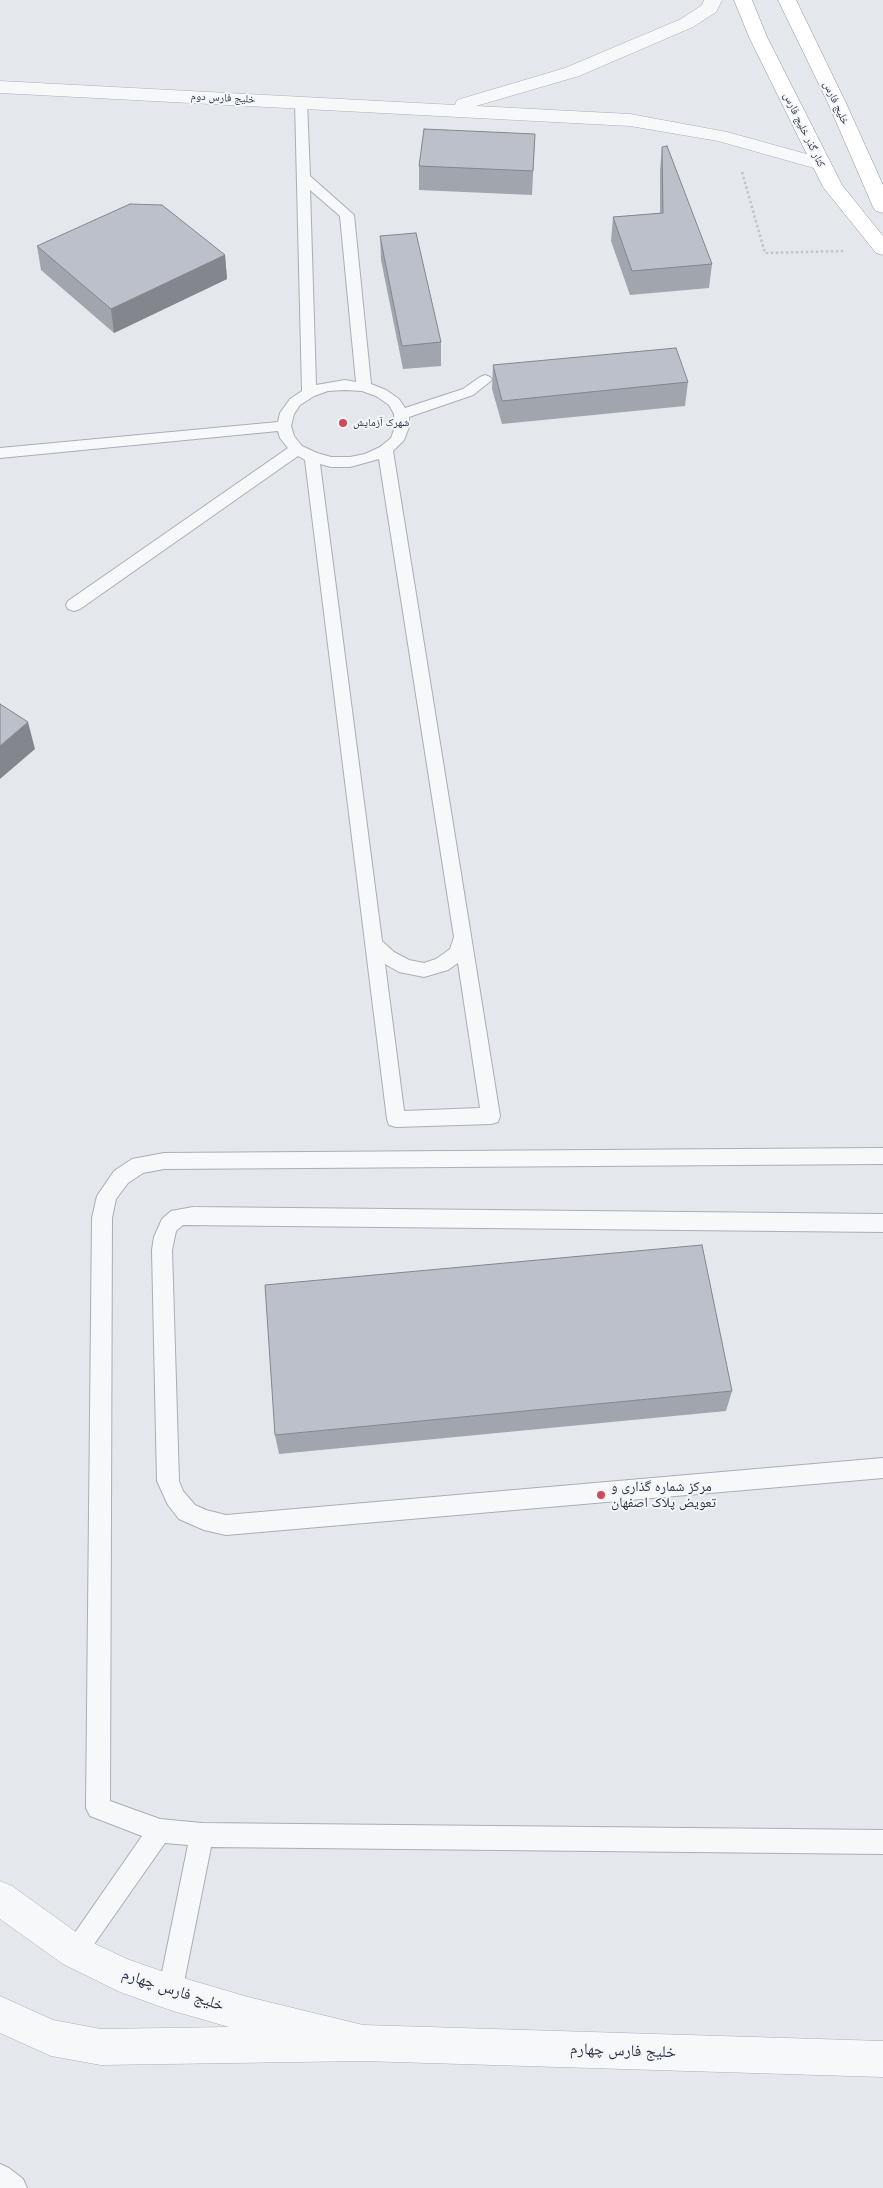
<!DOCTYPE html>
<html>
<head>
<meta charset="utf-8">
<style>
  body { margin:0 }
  canvas { display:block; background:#e4e7ec }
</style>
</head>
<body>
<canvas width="883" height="2188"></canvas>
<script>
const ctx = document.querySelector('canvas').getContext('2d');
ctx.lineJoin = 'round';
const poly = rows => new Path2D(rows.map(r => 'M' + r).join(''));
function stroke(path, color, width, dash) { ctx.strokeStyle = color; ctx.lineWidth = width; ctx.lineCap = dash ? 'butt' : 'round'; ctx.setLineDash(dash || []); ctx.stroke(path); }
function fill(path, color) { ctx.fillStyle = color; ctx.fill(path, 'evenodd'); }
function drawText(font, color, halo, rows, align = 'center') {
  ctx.font = font + ' "Fira Sans","Noto Naskh Arabic",sans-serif'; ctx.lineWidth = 4; ctx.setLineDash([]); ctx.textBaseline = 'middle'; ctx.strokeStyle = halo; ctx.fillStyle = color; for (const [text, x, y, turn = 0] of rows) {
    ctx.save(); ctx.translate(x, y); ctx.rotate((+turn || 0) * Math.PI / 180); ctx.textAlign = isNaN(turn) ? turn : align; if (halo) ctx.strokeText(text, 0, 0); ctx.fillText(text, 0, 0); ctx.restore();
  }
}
const lane = poly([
  [301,98,307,102,310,176,354,215,371,384,386,390,399,399,405,408,463,389,480,377,485,375,490,377,492,380,473,395,409,417,409,427,404,440,393,451,500,1116,498,1122,491,1124,396,1127,389,1125,387,1119,305,460,298,456,80,609,74,611,68,609,66,605,68,601,288,448,280,438,278,431,0,458,0,448,278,422,280,413,290,399,302,391,295,102,301,98],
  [310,190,340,216,356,382,345,380,316,385,310,190],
  [345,390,362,391,376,396,389,405,394,414,395,427,391,438,380,447,365,454,350,457,331,457,317,453,302,446,294,436,291,426,294,414,300,405,314,396,328,391,345,390],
  [379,459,454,937,450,949,436,959,424,963,409,960,394,952,382,941,320,464,331,467,350,467,379,459],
  [458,963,480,1108,404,1111,385,964,399,972,424,977,448,970,458,963],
  [883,1148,883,1164,164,1169,143,1173,128,1183,116,1199,112,1218,110,1801,160,1819,202,1823,883,1830,883,1854,211,1847,182,1992,179,2001,170,2004,161,2001,158,1992,188,1845,165,1843,83,1960,75,1964,67,1960,63,1952,67,1944,142,1836,90,1816,86,1808,92,1218,97,1196,114,1171,132,1159,164,1153,883,1148],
  [193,1207,883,1214,883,1232,183,1225,176,1231,172,1250,179,1481,183,1491,195,1505,206,1510,226,1515,883,1458,883,1478,226,1535,204,1530,179,1519,168,1505,157,1481,152,1250,154,1237,162,1219,171,1211,193,1207],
  [0,2164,9,2168,23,2179,27,2188,0,2188,0,2164]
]);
const street = poly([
  [704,0,722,0,716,12,693,27,579,76,476,106,630,114,727,132,828,160,831,164,828,168,821,170,718,141,630,126,0,93,0,81,455,105,457,100,565,68,681,19,702,5,704,0],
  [0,1881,12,1886,87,1940,127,1959,170,1974,248,1997,363,2025,883,2041,883,2077,363,2061,101,2065,51,2056,0,2033,0,1996,53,2020,101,2029,229,2027,170,2010,120,1992,63,1964,0,1919,0,1881]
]);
const highway = poly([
  [734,0,752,0,767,37,842,185,883,236,883,255,876,253,823,187,749,37,734,0],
  [778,0,796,0,846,103,883,185,883,213,876,211,873,207,828,103,778,0]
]);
stroke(lane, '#a9aeb7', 2);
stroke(street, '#a9aeb7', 1);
stroke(highway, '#8b94a3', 1);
stroke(poly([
  [742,172,765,253,845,251]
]), '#c2c5cb', 2.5, [2.5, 2.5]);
fill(lane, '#f7f8fa');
fill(street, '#f7f8fa');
fill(highway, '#fff');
fill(poly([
  [535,134,532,195,419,190,419,166],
  [662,147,712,264,709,288,630,295,611,241,613,217,660,213,660,170],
  [380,236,441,342,441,366,403,369,381,260],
  [37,246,225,255,227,279,114,333,41,270],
  [493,365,688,382,685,406,502,424,492,389],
  [732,1391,726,1411,279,1454,275,1435]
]), '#a1a5ae');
fill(poly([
  [225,255,227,279,114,333,111,309],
  [28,722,35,749,0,779,0,746]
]), '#83868d');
const building = poly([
  [424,129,535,134,533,171,419,166,424,129],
  [667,146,712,264,632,271,613,217,663,213,662,147,667,146],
  [130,204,162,205,225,255,111,309,37,246,130,204],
  [416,233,441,342,402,346,380,236,416,233],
  [676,348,688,382,502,401,493,365,676,348],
  [0,704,28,722,0,746,0,704],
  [702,1245,732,1391,275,1435,265,1285,702,1245]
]);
fill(building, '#bbc0ca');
stroke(building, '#83868d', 1);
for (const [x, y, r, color] of [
  [343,423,5,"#d1495b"],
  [601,1495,5,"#d1495b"]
]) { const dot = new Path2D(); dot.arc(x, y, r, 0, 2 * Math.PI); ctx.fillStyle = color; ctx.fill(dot); stroke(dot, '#f4f6f9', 2); }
drawText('11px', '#2b3445', '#f4f6f9', [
  ["خلیج فارس دوم",223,98,3],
  ["خلیج فارس",836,103,65],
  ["کنار گذر خلیج فارس",804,130,64]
]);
drawText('11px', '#2b3445', '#f4f6f9', [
  ["شهرک آزمایش",353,423]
], 'left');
drawText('14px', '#2b3445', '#f4f6f9', [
  ["مرکز شماره گذاری و",611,1487],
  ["تعویض پلاک اصفهان",611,1503]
], 'left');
drawText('16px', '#2b3445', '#f4f6f9', [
  ["خلیج فارس چهارم",173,1990,18],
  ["خلیج فارس چهارم",623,2051,2]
]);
</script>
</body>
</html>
